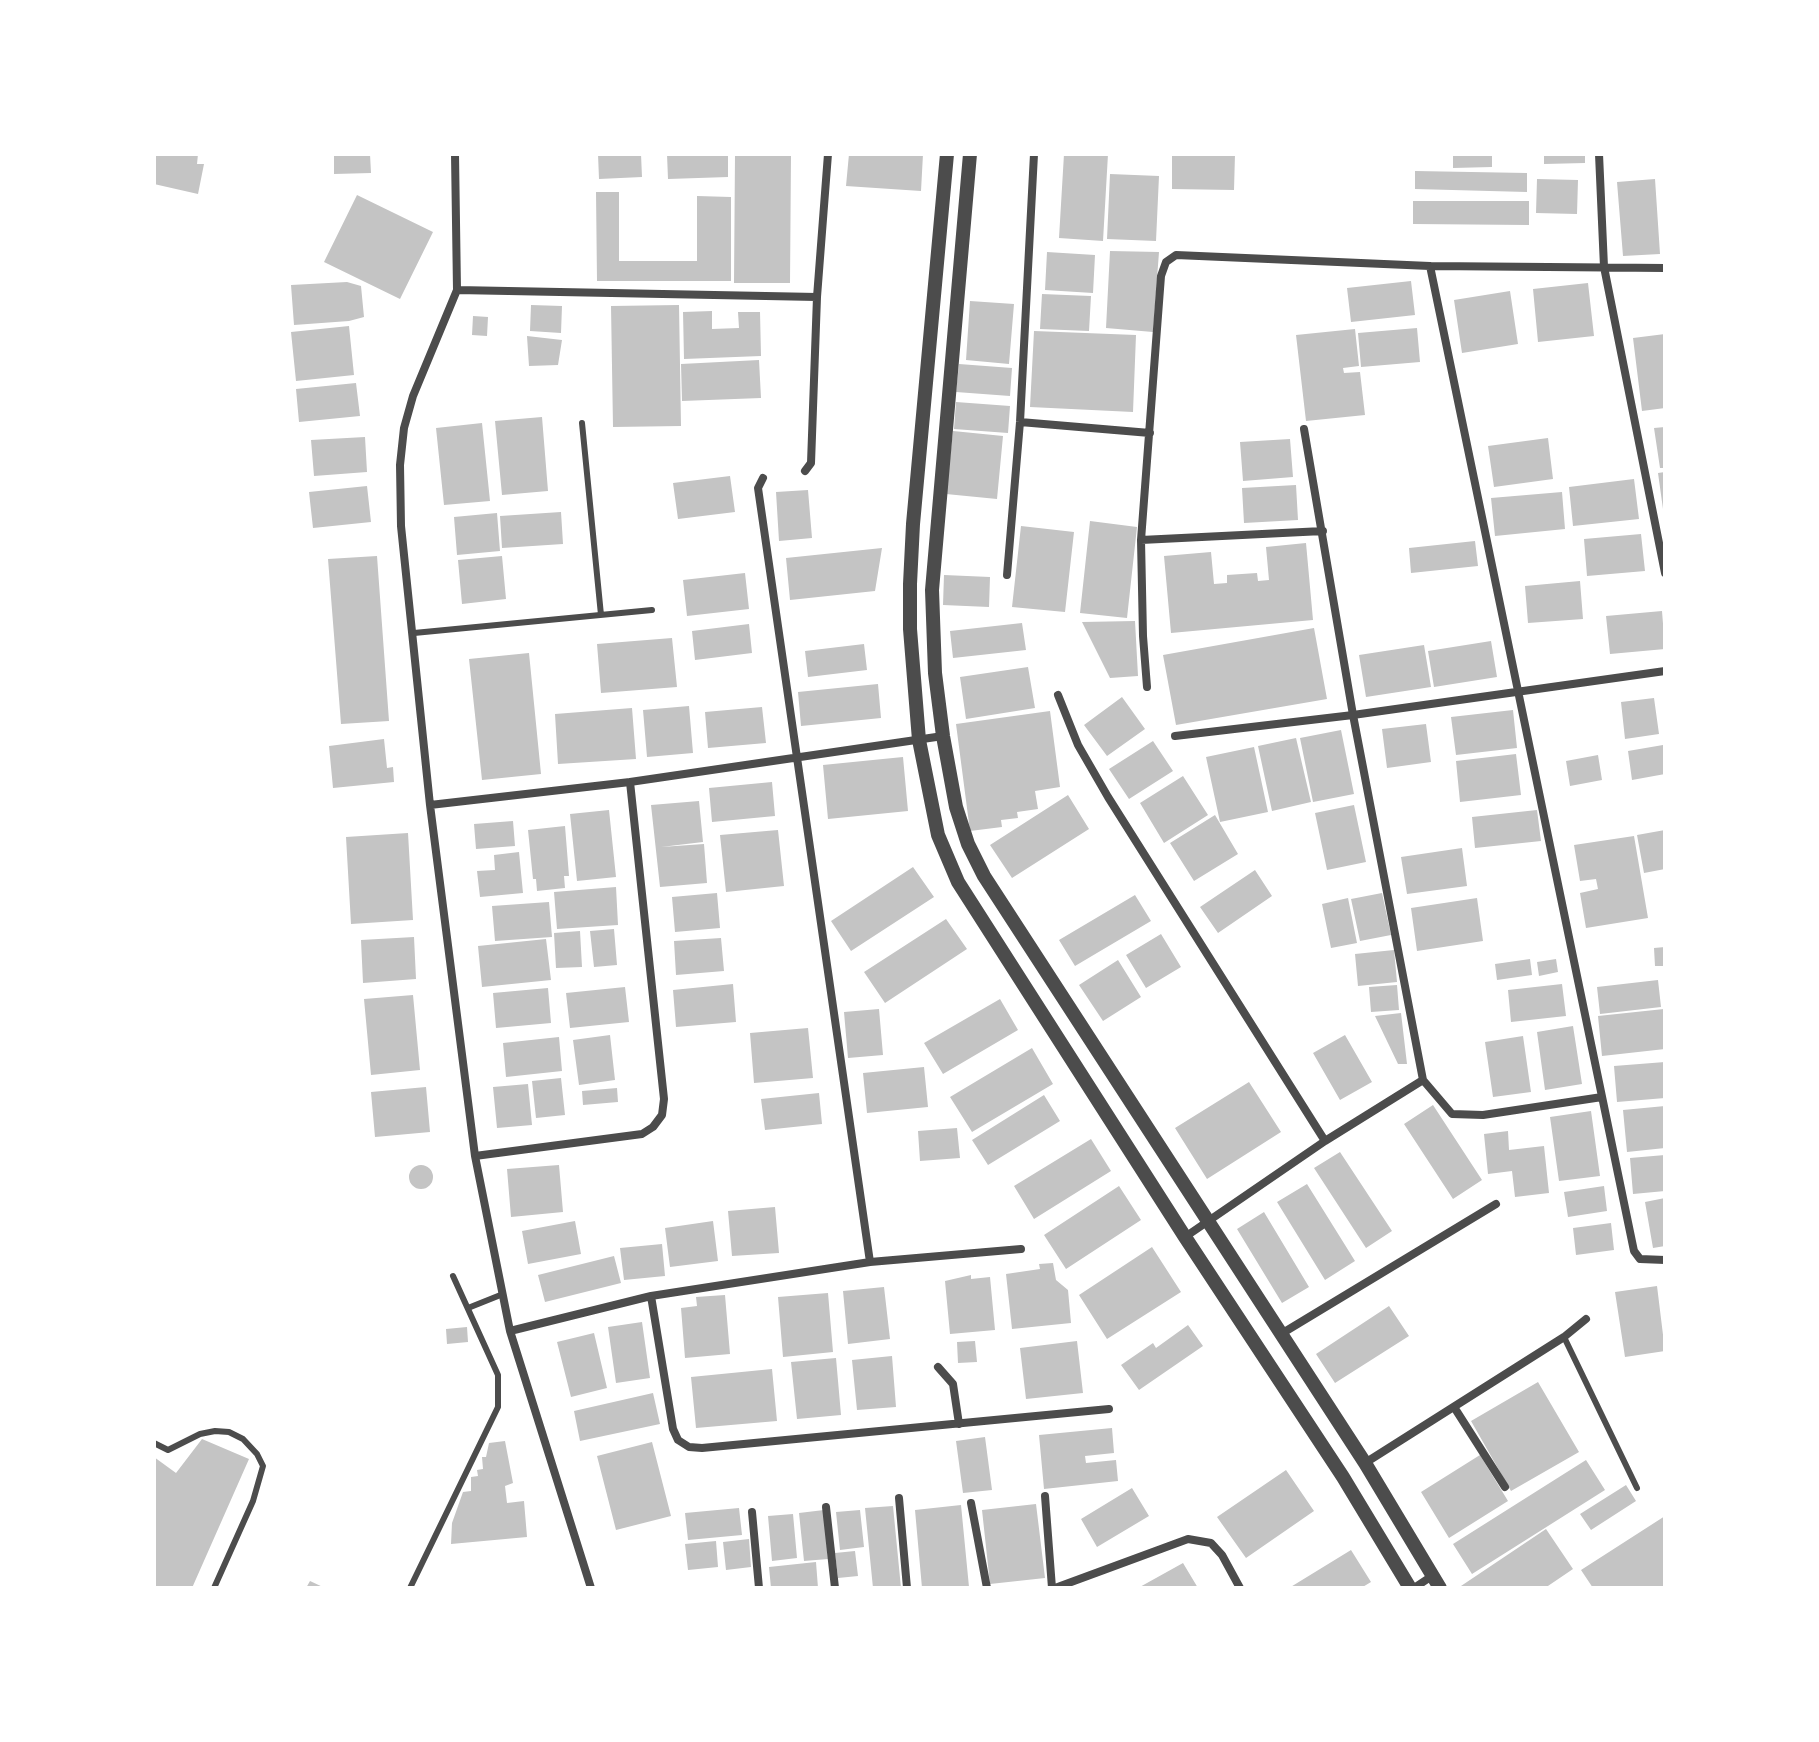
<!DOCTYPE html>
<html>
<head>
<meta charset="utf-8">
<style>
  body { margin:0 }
  #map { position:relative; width:1819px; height:1742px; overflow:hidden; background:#fff; font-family:"Alegreya Sans",sans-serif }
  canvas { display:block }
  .frame { position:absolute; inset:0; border:156px solid #fff; pointer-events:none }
</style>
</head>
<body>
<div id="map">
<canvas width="1819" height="1742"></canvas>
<div class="frame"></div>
</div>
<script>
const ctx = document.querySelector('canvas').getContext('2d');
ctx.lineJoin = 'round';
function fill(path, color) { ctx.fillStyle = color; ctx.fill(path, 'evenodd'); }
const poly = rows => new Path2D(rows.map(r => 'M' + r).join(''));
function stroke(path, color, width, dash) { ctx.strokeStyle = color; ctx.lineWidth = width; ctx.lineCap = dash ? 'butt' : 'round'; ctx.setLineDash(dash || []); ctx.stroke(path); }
fill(poly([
  [154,154,198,154,197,164,204,164,198,194,154,184],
  [334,154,370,154,371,173,334,174],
  [598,154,641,154,642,177,599,179],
  [667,154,728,154,728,177,668,179],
  [735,154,791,154,790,283,734,283],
  [849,154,923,154,921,191,846,186],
  [1064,154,1108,154,1103,241,1059,238],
  [1172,154,1235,154,1234,190,1172,189],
  [1453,154,1492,154,1492,167,1453,168],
  [1544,154,1585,154,1585,163,1544,164],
  [1415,171,1527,173,1527,192,1415,189],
  [1110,174,1159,176,1156,241,1107,239],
  [1537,179,1578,180,1577,214,1536,213],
  [1655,179,1660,254,1623,256,1617,182],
  [596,192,619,192,619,261,697,261,697,196,731,197,731,281,597,281],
  [357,195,433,232,400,299,324,262],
  [1413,201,1529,201,1529,225,1413,224],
  [1110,251,1159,252,1153,332,1106,328],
  [1047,252,1095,255,1093,293,1045,290],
  [1411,281,1415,315,1351,322,1347,288],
  [347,282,361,286,364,317,349,321,294,325,291,285],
  [1588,283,1594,336,1538,342,1533,289],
  [1510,291,1518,344,1462,353,1454,300],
  [1042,294,1091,296,1089,331,1040,329],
  [970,301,1014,304,1009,364,966,360],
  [531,305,562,306,561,333,530,331],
  [679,305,681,426,613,427,611,306],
  [712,311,712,329,739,328,738,312,760,312,761,356,684,359,683,312],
  [473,316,488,317,487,336,472,335],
  [349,326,354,375,296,381,291,332],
  [1417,328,1420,362,1361,367,1358,333],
  [1355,329,1359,366,1343,368,1344,373,1360,372,1365,415,1306,421,1296,335],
  [1034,331,1136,335,1133,412,1030,407],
  [1665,334,1665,408,1642,411,1633,338],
  [527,336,562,340,558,365,529,366],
  [759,360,761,398,682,401,681,364],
  [959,364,1012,368,1010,396,956,392],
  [356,383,360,416,299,422,296,389],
  [956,402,1010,406,1008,433,954,429],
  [542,417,548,491,502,495,495,421],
  [482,423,490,501,444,505,436,428],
  [1665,427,1665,468,1660,468,1654,428],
  [953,431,1003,436,997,499,946,494],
  [365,437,367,472,314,476,311,440],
  [1548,438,1553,479,1494,487,1488,446],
  [1290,439,1293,477,1243,481,1240,442],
  [1665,472,1665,509,1663,509,1658,473],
  [730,476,735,512,678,519,673,483],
  [1634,479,1639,519,1573,526,1569,487],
  [1296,485,1298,520,1244,523,1242,488],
  [367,486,371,522,313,528,309,492],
  [808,490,812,538,779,541,776,492],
  [1562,492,1565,529,1495,536,1491,498],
  [561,512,563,544,502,548,500,516],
  [497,513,500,551,457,555,454,517],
  [1090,521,1137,527,1127,618,1080,613],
  [1021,526,1074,532,1065,612,1012,607],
  [1641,534,1645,571,1587,576,1584,539],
  [1475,541,1478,566,1411,573,1409,548],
  [1306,543,1313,620,1171,633,1164,556,1211,552,1214,584,1227,583,1227,575,1257,573,1258,581,1269,580,1266,547],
  [882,548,875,591,790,600,786,558],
  [377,556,389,721,341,724,328,559],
  [502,556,506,599,462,604,458,560],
  [745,573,749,609,687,616,683,580],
  [944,575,990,577,989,607,943,605],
  [1580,581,1583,619,1528,623,1525,586],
  [1662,611,1665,649,1610,654,1606,616],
  [1135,621,1138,676,1110,678,1082,622],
  [1022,623,1026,650,953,658,950,631],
  [749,624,752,653,695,660,692,631],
  [1314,628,1327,699,1176,725,1163,655],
  [672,638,677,687,601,693,597,644],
  [1491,641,1497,677,1434,687,1428,651],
  [864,644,867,670,808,677,805,651],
  [1424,645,1431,687,1366,697,1359,655],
  [529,653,541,774,482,780,469,659],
  [1028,667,1035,708,966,719,960,677],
  [878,684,881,718,801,726,798,692],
  [1122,697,1145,729,1107,756,1084,725],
  [1654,698,1659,734,1625,739,1621,702],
  [689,706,693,753,647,757,643,710],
  [762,707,766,743,708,748,705,712],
  [632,708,636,759,558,764,555,714],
  [1513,710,1517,748,1456,755,1451,717],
  [1050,711,1060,787,1035,791,1038,809,1017,812,1018,818,1001,820,1002,827,970,831,956,724],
  [1426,724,1431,762,1387,768,1382,729],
  [1341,730,1354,794,1313,802,1300,738],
  [1296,738,1311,802,1272,811,1258,746],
  [384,739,387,768,393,767,394,782,333,788,329,746],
  [1153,741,1173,771,1129,799,1109,769],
  [1663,745,1665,774,1632,780,1628,751],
  [1254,747,1268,812,1220,822,1206,757],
  [1516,754,1521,795,1460,802,1456,761],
  [1598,755,1602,780,1570,786,1566,761],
  [903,757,908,811,828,819,823,765],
  [1183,776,1208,815,1164,843,1140,803],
  [772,782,775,816,712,822,709,788],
  [1068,795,1089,829,1012,878,990,845],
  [699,801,703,842,661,847,704,844,707,883,660,887,651,805],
  [1354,805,1366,862,1327,870,1315,813],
  [609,810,616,877,577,881,570,814],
  [1537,810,1541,841,1475,848,1472,817],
  [1215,815,1238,854,1194,881,1170,843],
  [513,821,515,846,476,849,474,824],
  [565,826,569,876,564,876,565,888,537,891,536,879,533,879,528,830],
  [778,830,784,886,726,892,720,835],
  [1665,830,1665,869,1644,873,1637,835],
  [408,833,413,920,351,924,346,837],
  [1634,836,1648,918,1586,928,1580,893,1598,889,1596,879,1580,881,1574,845],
  [1462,848,1467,886,1407,894,1401,857],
  [519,852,523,893,480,897,477,871,495,870,494,855],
  [913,867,934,897,851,951,831,921],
  [1255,870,1272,896,1218,933,1200,907],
  [616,887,618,925,557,929,554,892],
  [717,893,720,928,675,932,672,897],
  [1382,893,1391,935,1360,941,1351,899],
  [1135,895,1151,921,1075,966,1059,940],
  [1348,898,1357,943,1331,948,1322,904],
  [1477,898,1483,941,1417,951,1411,908],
  [549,902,552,937,495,941,492,906],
  [946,919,967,949,885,1003,864,972],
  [614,929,617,965,594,967,590,931],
  [580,931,582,967,556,968,554,933],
  [1161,934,1181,967,1146,988,1126,955],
  [414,937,416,979,363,983,361,940],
  [721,938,724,971,676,975,674,941],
  [546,939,551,980,482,987,478,946],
  [1665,947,1665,966,1655,966,1654,948],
  [1394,950,1397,982,1358,986,1355,954],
  [1530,959,1532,975,1497,980,1495,964],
  [1556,959,1558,972,1539,976,1537,962],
  [1118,960,1141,997,1103,1021,1079,985],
  [1658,980,1661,1007,1600,1014,1597,987],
  [733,984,736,1022,676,1027,673,990],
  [1562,984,1566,1016,1511,1022,1508,990],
  [1397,985,1399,1010,1371,1012,1369,987],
  [625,987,629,1022,570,1028,566,993],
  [548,988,551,1023,496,1028,493,993],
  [413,995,420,1070,371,1075,364,999],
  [1000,999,1018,1030,943,1074,924,1043],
  [879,1009,883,1055,848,1058,844,1012],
  [1664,1009,1665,1049,1602,1056,1598,1016],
  [1401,1013,1407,1064,1398,1064,1375,1016],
  [1573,1026,1582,1084,1545,1090,1537,1032],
  [808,1028,813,1078,754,1083,750,1033],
  [610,1035,615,1080,579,1085,573,1040],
  [1345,1035,1372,1082,1340,1100,1313,1053],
  [1523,1036,1531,1092,1493,1097,1485,1042],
  [559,1037,562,1071,506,1077,503,1043],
  [1032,1048,1053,1084,972,1132,950,1097],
  [1665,1062,1665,1098,1617,1102,1614,1066],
  [924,1067,928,1107,867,1113,863,1073],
  [561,1078,565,1115,536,1118,532,1081],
  [1249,1082,1281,1132,1207,1179,1175,1128],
  [528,1084,532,1125,497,1128,493,1087],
  [426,1087,430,1132,375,1137,371,1092],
  [617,1088,618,1102,583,1105,582,1091],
  [819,1093,822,1124,765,1130,761,1099],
  [1044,1095,1060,1121,988,1165,972,1140],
  [1433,1105,1482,1180,1453,1199,1404,1124],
  [1665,1106,1665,1148,1627,1152,1623,1110],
  [1591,1111,1600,1176,1559,1181,1550,1117],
  [957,1128,960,1158,920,1161,918,1131],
  [1508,1131,1509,1150,1544,1146,1549,1193,1515,1197,1512,1171,1488,1174,1484,1134],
  [1091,1139,1111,1171,1034,1219,1014,1186],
  [1340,1152,1392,1231,1366,1248,1314,1168],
  [1665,1155,1665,1191,1633,1194,1630,1158],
  [559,1165,563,1212,511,1217,507,1169],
  '409 1177a12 12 0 1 1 24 0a12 12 0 1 1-24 0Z',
  [1307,1184,1355,1261,1325,1280,1277,1202],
  [1119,1186,1141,1220,1066,1269,1044,1235],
  [1604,1186,1607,1211,1568,1217,1564,1192],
  [1665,1198,1665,1246,1653,1248,1645,1202],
  [775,1207,779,1253,732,1256,728,1211],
  [1264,1212,1309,1287,1282,1303,1237,1229],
  [575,1221,581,1254,528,1264,522,1231],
  [713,1221,718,1261,670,1267,665,1228],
  [1611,1223,1614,1250,1576,1255,1573,1228],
  [662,1244,665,1276,624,1280,620,1248],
  [1152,1247,1181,1292,1107,1339,1079,1295],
  [614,1256,621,1283,545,1302,538,1275],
  [1053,1263,1056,1280,1068,1290,1071,1323,1012,1329,1006,1274,1040,1269,1039,1264],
  [971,1275,971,1279,990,1277,995,1330,950,1334,945,1281],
  [1657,1286,1665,1351,1625,1357,1615,1292],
  [884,1287,890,1339,848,1344,843,1291],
  [828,1293,833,1352,783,1357,778,1297],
  [725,1295,730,1354,685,1358,681,1308,697,1306,696,1297],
  [1389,1306,1409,1336,1335,1383,1316,1354],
  [642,1322,650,1378,616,1383,608,1327],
  [1188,1325,1203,1346,1139,1390,1121,1365,1153,1343,1156,1348],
  [467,1327,468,1342,447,1344,446,1329],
  [594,1333,607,1388,571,1397,557,1342],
  [975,1341,977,1362,958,1363,957,1342],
  [1077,1341,1083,1393,1026,1399,1020,1348],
  [892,1356,896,1407,857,1410,852,1360],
  [836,1358,841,1415,797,1419,791,1362],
  [772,1369,777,1421,696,1428,691,1377],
  [1538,1382,1579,1452,1511,1491,1471,1421],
  [653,1393,660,1424,580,1441,574,1411],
  [1112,1428,1114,1453,1085,1456,1086,1463,1116,1460,1118,1481,1044,1489,1039,1435],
  [985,1437,992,1490,963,1493,956,1441],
  [202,1439,249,1459,192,1588,154,1588,154,1457,176,1473],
  [505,1441,513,1483,505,1486,507,1503,524,1501,527,1537,451,1544,452,1523,463,1492,471,1491,471,1477,478,1476,477,1470,483,1469,482,1457,486,1457,489,1443],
  [652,1442,671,1516,616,1530,597,1456],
  [1480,1455,1508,1501,1449,1538,1421,1492],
  [1586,1460,1605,1490,1472,1574,1453,1544],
  [1286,1470,1314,1511,1246,1558,1217,1517],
  [1626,1485,1636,1501,1591,1530,1580,1514],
  [1132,1488,1149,1516,1097,1547,1081,1519],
  [1036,1504,1045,1578,990,1584,982,1510],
  [961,1505,969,1587,922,1588,915,1510],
  [893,1506,901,1588,873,1588,865,1508],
  [739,1508,742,1535,688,1540,685,1513],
  [824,1510,828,1559,804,1561,799,1513],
  [860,1510,864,1547,840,1550,836,1512],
  [793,1514,797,1558,772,1561,768,1516],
  [1665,1516,1665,1588,1593,1588,1581,1570],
  [1546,1529,1573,1569,1545,1588,1458,1588],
  [749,1539,751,1567,726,1570,723,1542],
  [716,1541,718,1567,688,1570,685,1544],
  [1351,1550,1371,1582,1361,1588,1289,1588],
  [855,1551,858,1576,838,1578,835,1553],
  [816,1562,818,1588,771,1588,769,1567],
  [1183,1563,1198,1588,1138,1588],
  [310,1581,325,1588,306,1588]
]), '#c4c4c4');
stroke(poly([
  [582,423,601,615],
  [414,633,652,610],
  [468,1308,503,1294],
  [1564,1337,1637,1488],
  [154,1443,168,1450,200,1434,215,1431,229,1432,243,1439,257,1454,263,1466,253,1501,214,1588],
  [410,1588,498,1407,498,1375,453,1276]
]), '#4c4c4c', 6);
stroke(poly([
  [455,154,457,290,413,396,404,428,400,465,401,526,430,805,475,1156,510,1331,591,1588],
  [1599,154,1604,267,1665,573],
  [1430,266,1634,1251,1640,1259,1665,1260],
  [457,290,817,297],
  [1020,422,1150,433],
  [805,471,811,463,817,297,828,154],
  [763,478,758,488,870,1262],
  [1141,540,1323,531],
  [1007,575,1020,422,1034,154],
  [1147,687,1143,636,1141,540,1161,276,1166,262,1176,255,1430,266,1665,268],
  [1058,695,1078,745,1108,797,1325,1141],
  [1175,736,1353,715,1665,671],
  [630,782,943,736],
  [430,805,630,782,664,1099,662,1115,653,1127,642,1134,475,1156],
  [1423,1080,1452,1114,1483,1115,1602,1097],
  [1185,1237,1325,1141,1423,1080,1353,715,1304,429],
  [651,1296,673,1429,678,1440,689,1447,702,1448,1109,1409],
  [510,1331,651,1296,870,1262,1021,1249],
  [1281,1334,1496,1204],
  [938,1367,953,1384,959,1424],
  [1454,1407,1505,1487],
  [1365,1463,1564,1337,1586,1319],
  [1045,1496,1052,1588],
  [899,1498,907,1588],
  [971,1503,987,1588],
  [826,1507,835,1588],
  [752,1512,759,1588],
  [1055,1588,1188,1539,1211,1543,1222,1555,1240,1588],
  [1414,1588,1432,1576]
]), '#4c4c4c', 8);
stroke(poly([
  [947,154,913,524,910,584,910,629,919,740,938,835,958,882,1185,1237,1343,1477,1410,1588],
  [970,154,932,590,935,673,943,736,956,807,968,844,984,876,1365,1463,1440,1588]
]), '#4c4c4c', 14);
</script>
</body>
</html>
